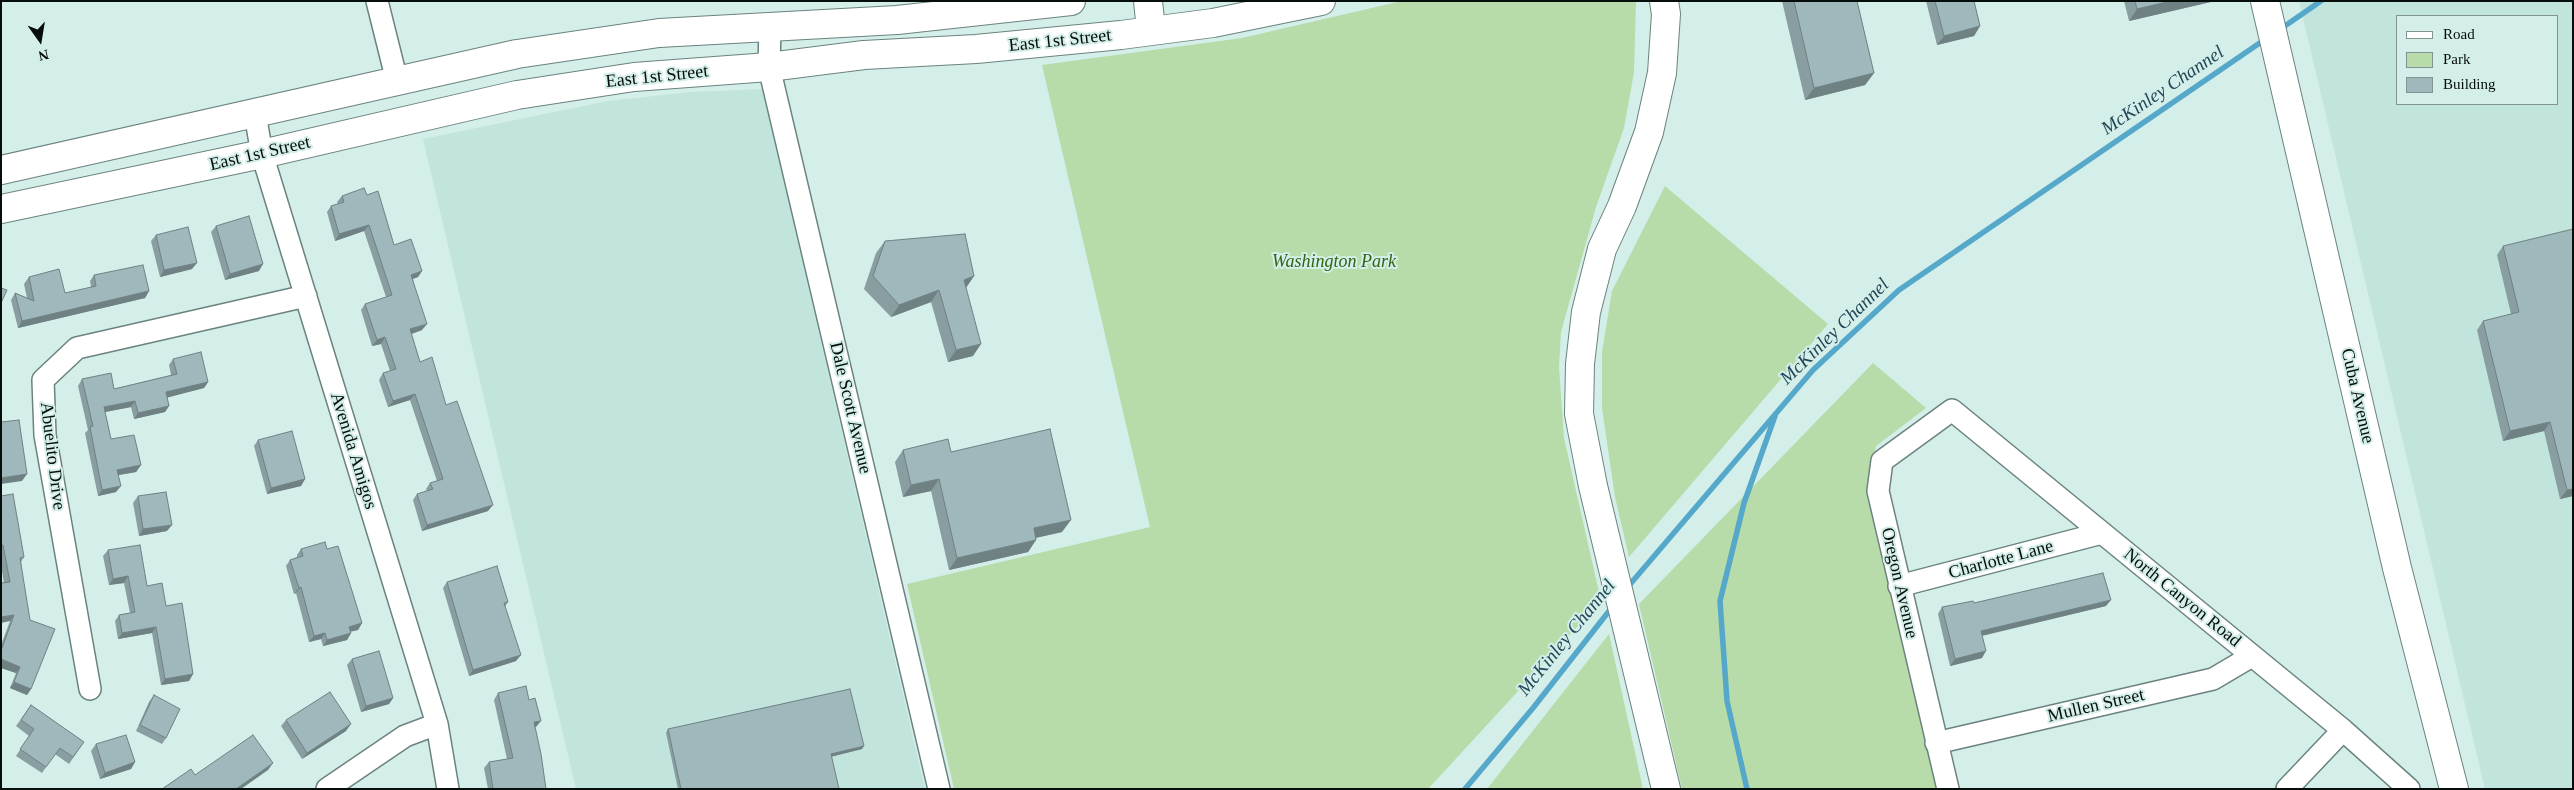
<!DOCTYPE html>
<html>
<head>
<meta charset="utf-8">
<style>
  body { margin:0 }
  #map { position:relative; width:2574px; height:790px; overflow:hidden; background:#d4eee9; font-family:"Times New Roman",serif }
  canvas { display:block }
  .frame { position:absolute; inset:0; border:2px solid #060e0c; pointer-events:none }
  .legend { position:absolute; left:2396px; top:15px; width:162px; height:90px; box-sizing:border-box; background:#d4eee9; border:1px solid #829491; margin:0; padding:6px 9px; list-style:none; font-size:15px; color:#060e0c }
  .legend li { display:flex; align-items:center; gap:10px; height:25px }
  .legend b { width:25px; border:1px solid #829491 }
  .north { position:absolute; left:15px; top:15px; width:50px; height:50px; -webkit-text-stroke:4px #d4eee9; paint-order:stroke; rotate:167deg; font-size:14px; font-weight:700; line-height:20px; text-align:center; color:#060e0c }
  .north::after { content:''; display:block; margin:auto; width:18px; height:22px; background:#060e0c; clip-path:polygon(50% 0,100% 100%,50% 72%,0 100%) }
</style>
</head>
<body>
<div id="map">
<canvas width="2574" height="790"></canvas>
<div class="frame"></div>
<ul class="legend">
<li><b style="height:6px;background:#fff"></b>Road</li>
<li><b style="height:14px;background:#b7dba9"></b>Park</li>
<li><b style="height:14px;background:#9fb8bb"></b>Building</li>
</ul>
<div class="north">N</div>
</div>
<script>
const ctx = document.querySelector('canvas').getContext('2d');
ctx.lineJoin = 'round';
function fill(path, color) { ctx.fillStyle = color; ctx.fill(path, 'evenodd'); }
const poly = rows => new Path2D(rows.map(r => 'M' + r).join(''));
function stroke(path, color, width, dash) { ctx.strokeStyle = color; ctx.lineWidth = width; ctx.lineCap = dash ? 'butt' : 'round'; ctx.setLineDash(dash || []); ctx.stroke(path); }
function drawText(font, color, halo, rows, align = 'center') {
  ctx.font = font + ' "Times New Roman",serif'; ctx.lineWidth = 4; ctx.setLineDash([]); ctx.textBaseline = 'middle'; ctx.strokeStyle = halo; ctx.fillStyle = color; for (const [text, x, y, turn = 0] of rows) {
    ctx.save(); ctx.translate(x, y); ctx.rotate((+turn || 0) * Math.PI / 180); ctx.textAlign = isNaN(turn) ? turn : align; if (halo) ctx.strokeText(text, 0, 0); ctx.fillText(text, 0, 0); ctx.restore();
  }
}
fill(poly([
  [2299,1,2573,1,2573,789,2485,789],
  [2398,16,2558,16,2558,104,2398,104],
  [762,89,925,789,576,789,423,139,608,101,691,92]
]), '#c1e4dd');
fill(poly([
  [1402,1,1636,1,1634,72,1624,128,1596,207,1561,332,1559,367,1564,438,1601,601,1428,789,954,789,907,584,1150,527,1042,65,1242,38],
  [1665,186,1828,324,1629,557,1615,497,1602,408,1602,352,1612,291],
  [1873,363,1926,408,1876,446,1866,492,1937,789,1682,789,1639,604],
  [1609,634,1643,789,1487,789]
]), '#b7dba9');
stroke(poly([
  [2279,30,2321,1],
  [1626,589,1813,370,1899,290,2267,38],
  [1465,789,1533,708,1613,606],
  [1747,789,1727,701,1720,601,1744,503,1775,416]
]), '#55a8ca', 5.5);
const minor = poly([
  [377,1,397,81],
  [770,27,769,67,939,789],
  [255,114,262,154,437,724,448,789],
  [1899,586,2102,533],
  [90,689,45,435,43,380,77,348,306,296],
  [1936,743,2213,679,2252,656],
  [327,789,405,736,437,724],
  [1948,789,1878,491,1882,461,1952,410,2343,730,2409,789],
  [2287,789,2343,730]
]);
const tertiary = poly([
  [1148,1,1151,30],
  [2265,1,2397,568,2454,789]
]);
const secondary = poly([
  [1664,1,1666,14,1662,73,1649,132,1622,206,1602,249,1586,312,1580,364,1579,414,1593,486,1666,789],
  [1,170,517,54,659,33,897,20,1071,1],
  [1,209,262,154,517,95,634,77,769,67,864,55,976,49,1121,35,1213,23,1321,1]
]);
stroke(minor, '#6b837e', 24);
stroke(tertiary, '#6b837e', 30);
stroke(secondary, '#6b837e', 30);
stroke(minor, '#fff', 21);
stroke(tertiary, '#fff', 28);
stroke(secondary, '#fff', 28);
fill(poly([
  [1782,1,1857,1,1874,73,1865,85,1805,100],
  [1926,1,1974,1,1980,26,1974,36,1937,45],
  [2124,1,2215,1,2129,21],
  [367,195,394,245,422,271,418,277,413,279,422,330,411,334,420,362,446,405,488,511,422,531,413,500,417,494,427,491,426,489,430,483,437,481,410,400,388,407,379,380,383,373,390,371,381,344,372,346,361,310,365,304,386,297,364,231,335,241,327,212,331,206,338,204,337,202,342,196],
  [216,226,259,271,225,280,211,232],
  [156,235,192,269,160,277,151,241],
  [885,241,974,276,966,287,973,356,948,362,931,302,891,317,864,289,876,253],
  [2503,246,2573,496,2560,499,2544,431,2503,441,2477,330,2483,321,2511,314,2497,255],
  [94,275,149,291,145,298,18,328,11,300,15,293,27,298,24,284,29,277,65,293,91,287,90,281],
  [173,359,208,382,204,388,167,397,169,406,165,412,134,419,131,407,105,412,111,439,141,465,136,472,118,475,116,492,98,496,85,433,88,430,78,386,82,379,114,389,171,375,169,365],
  [258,440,305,479,301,486,267,494,254,446],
  [903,450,951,452,1062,532,1036,538,1036,540,1028,552,949,570,931,491,903,497,895,462],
  [1,496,24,557,21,562,31,689,27,695,10,688,16,673,1,668,1,645,10,621,1,565],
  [138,496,167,531,139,536,133,503],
  [301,549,327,549,362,623,358,630,351,631,351,633,347,640,323,646,321,639,309,642,296,593,294,594,286,566,290,560,297,557,297,555],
  [108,550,147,586,166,606,193,674,189,681,161,685,152,633,118,639,115,621,119,615,130,613,124,583,109,585,103,556],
  [447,582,508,602,505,607,516,661,469,676,443,588],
  [1974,603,2106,606,1982,636,1982,658,1950,666,1938,614,1942,607],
  [352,659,393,698,389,704,361,712,347,665],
  [498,693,536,727,535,727,546,789,488,789,484,768,489,762,507,759,494,700],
  [154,695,166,738,162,744,136,731,149,702],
  [31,705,84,742,69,764,55,754,42,773,16,756,29,736,16,726],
  [286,720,346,731,302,759,281,726],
  [668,729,862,749,831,757,839,789,678,789,666,733],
  [96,744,135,762,131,769,100,779,91,751]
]), '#899ea1');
fill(poly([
  [2171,1,2215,1,2129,21,2137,9],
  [1980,26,1974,36,1937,45,1944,36],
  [1874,73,1865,85,1805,100,1814,88],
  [369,225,364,231,335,241,339,234],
  [197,263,192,269,160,277,164,270],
  [263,264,259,271,225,280,230,274],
  [422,271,418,277,407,281,411,275],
  [974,276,966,288,964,280],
  [939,290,931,302,891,317,899,305],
  [149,291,145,298,18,328,22,321],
  [427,324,422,330,406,336,410,329],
  [385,337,381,344,372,346,377,340],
  [981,344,973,356,948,362,956,350],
  [208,382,204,388,162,399,166,392],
  [415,394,410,400,388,407,393,401],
  [135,401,131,407,100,413,104,407],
  [169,406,165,412,134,419,138,413],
  [2550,422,2544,431,2503,441,2510,431],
  [141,465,136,472,113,476,117,470],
  [27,474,22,481,1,484,1,478],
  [305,479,301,486,267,494,271,488],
  [939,479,931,491,903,497,911,485],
  [121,486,116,492,98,496,102,490],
  [2573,489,2573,496,2560,499,2567,490],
  [493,505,488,511,422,531,427,525],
  [1071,520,1062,532,1025,540,1034,528],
  [172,525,167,531,139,536,143,529],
  [1036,540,1028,552,949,570,957,558],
  [128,576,124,583,109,585,113,579],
  [301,587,296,593,294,594,299,588],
  [2111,600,2106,606,1976,637,1981,631],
  [14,615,10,621,1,623,1,617],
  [362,623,358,630,345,633,349,627],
  [156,627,152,633,118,639,122,633],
  [325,633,321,639,309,642,314,636],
  [351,633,347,640,323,646,327,640],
  [1986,651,1982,658,1950,666,1955,659],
  [521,655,516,661,469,676,473,670],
  [1,659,20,667,16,673,1,668],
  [193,674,189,681,161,685,165,679],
  [14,682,31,689,27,695,10,688],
  [393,698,389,704,361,712,366,706],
  [541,721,536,727,530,728,534,722],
  [351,724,346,731,302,759,307,753],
  [864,746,862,749,829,757,831,754],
  [135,762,131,769,100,779,105,773],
  [273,763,268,770,241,789,236,789]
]), '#6f8183');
const building = poly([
  [1794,1,1857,1,1874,73,1814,88,1794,1],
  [1935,1,1974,1,1980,26,1944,36,1935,1],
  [2135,1,2171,1,2137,9,2135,1],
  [364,188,367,195,378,191,394,245,411,239,422,271,411,275,427,324,410,329,420,362,432,357,446,405,457,401,493,505,427,525,417,494,433,489,430,483,443,479,415,394,393,401,383,373,396,369,385,337,377,340,365,304,392,295,369,225,339,234,331,206,344,202,342,196,364,188],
  [249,216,263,264,230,274,216,226,249,216],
  [188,227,197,263,164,270,156,235,188,227],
  [2573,229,2573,489,2567,490,2550,422,2510,431,2483,321,2519,312,2503,246,2573,229],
  [965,234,974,276,964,280,981,344,956,350,939,290,899,305,873,276,885,241,965,234],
  [143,265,149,291,22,321,15,293,34,301,29,277,59,269,65,293,96,286,94,275,143,265],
  [1,288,7,290,1,303,1,288],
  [201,352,208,382,166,392,169,406,138,413,135,401,104,407,111,439,134,435,141,465,117,470,121,486,102,490,90,427,93,426,82,379,111,373,114,389,177,374,173,359,201,352],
  [19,420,27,474,1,478,1,422,19,420],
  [1050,429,1071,520,1034,528,1036,540,957,558,939,479,911,485,903,450,948,439,951,452,1050,429],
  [292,431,305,479,271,488,258,440,292,431],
  [166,492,172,525,143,529,138,496,166,492],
  [13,494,24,557,20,558,30,620,55,629,31,689,14,682,20,667,1,659,1,651,14,615,1,617,1,583,10,582,3,545,1,545,1,496,13,494],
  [325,542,327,549,338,546,362,623,349,627,351,633,327,640,325,633,314,636,301,587,299,588,290,560,303,556,301,549,325,542],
  [140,545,147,586,162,583,166,606,182,603,193,674,165,679,156,627,122,633,119,615,135,612,128,576,113,579,108,550,140,545],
  [497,566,508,602,504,603,521,655,473,670,447,582,497,566],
  [2103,573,2111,600,1981,631,1986,651,1955,659,1942,607,1973,601,1974,603,2103,573],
  [379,651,393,698,366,706,352,659,379,651],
  [526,686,529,700,535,698,541,721,534,722,541,754,546,789,493,789,489,762,513,758,498,693,526,686],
  [850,689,864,746,831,754,839,789,681,789,668,729,850,689],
  [330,692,351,724,307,753,286,720,330,692],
  [154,695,180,709,166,738,140,725,154,695],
  [31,705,84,742,73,757,60,748,46,767,20,749,34,729,21,720,31,705],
  [126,735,135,762,105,773,96,744,126,735],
  [253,735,273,763,236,789,162,789,191,769,195,775,253,735]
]);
fill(building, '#9fb8bb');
stroke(building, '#6f8183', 1);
drawText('18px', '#060e0c', '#d4eee9', [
  ["East 1st Street",1060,41,-6],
  ["East 1st Street",657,77,-6],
  ["East 1st Street",260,154,-13],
  ["Cuba Avenue",2357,396,77],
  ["Dale Scott Avenue",850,408,77],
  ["Avenida Amigos",353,451,73],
  ["Abuelito Drive",52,456,83],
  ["Charlotte Lane",2001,560,-15],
  ["Oregon Avenue",1899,583,77],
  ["North Canyon Road",2182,598,39],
  ["Mullen Street",2096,706,-13]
]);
drawText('italic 18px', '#306512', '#d4eee9', [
  ["Washington Park",1334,262]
]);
drawText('italic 19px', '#224757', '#d4eee9', [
  ["McKinley Channel",2163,91,-34],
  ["McKinley Channel",1835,332,-44],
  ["McKinley Channel",1567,638,-51]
]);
</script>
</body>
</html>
